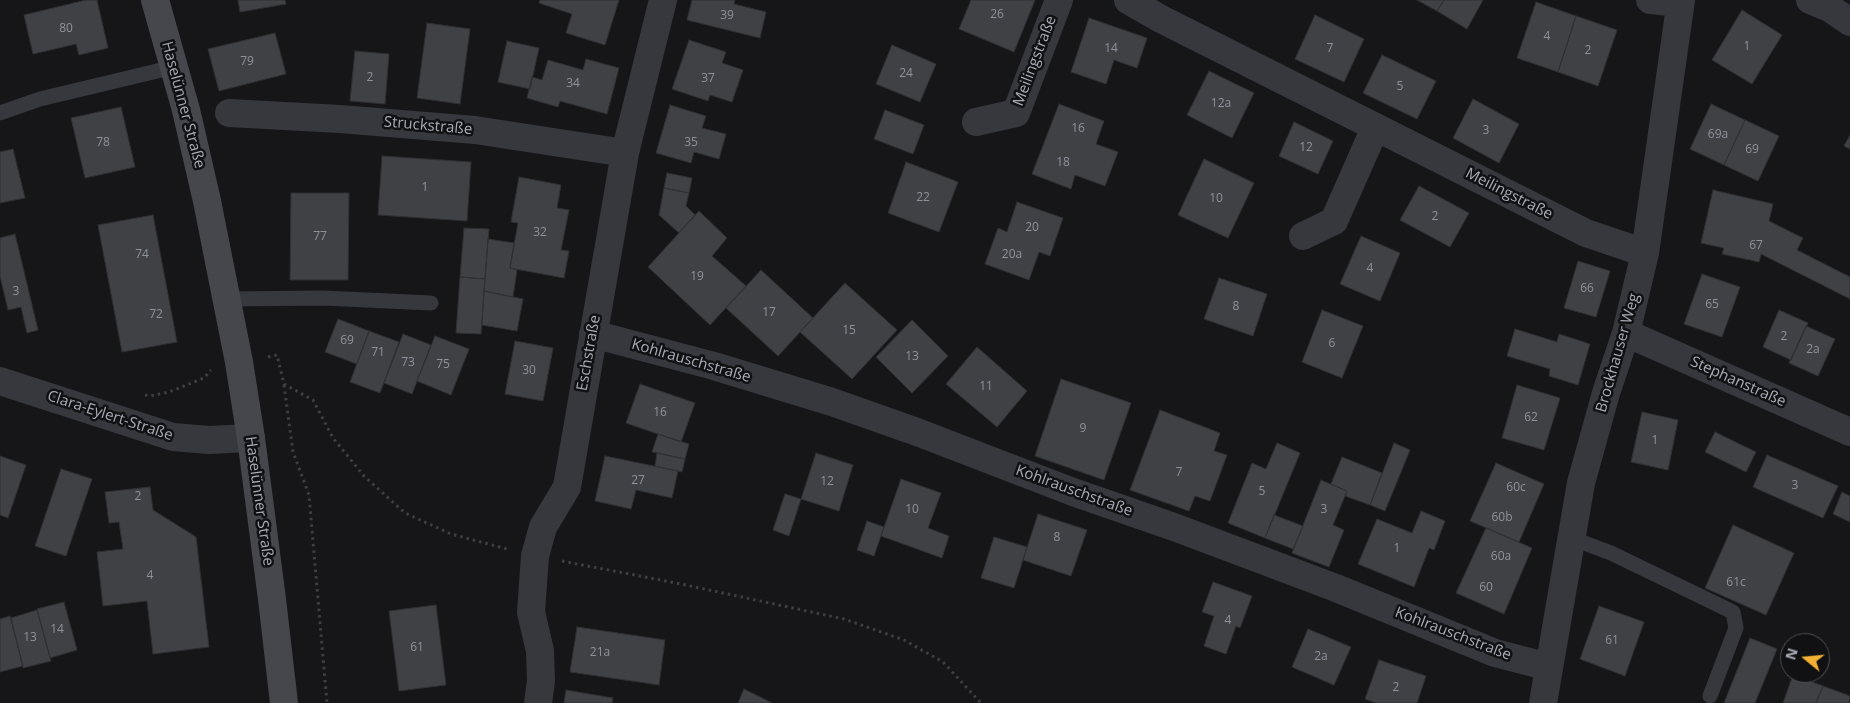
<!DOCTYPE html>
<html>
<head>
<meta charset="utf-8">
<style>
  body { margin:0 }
  #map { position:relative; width:1850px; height:703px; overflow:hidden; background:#161618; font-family:"Open Sans",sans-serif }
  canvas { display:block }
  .north { position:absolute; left:1780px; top:633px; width:50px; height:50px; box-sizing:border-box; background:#111113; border:1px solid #4d4f55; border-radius:50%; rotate:287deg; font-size:14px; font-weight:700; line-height:20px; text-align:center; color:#a8adb8 }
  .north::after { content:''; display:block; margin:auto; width:18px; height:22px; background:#f2b134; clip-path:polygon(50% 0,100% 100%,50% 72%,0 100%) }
</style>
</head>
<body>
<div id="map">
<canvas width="1850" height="703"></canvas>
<div class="north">N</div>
</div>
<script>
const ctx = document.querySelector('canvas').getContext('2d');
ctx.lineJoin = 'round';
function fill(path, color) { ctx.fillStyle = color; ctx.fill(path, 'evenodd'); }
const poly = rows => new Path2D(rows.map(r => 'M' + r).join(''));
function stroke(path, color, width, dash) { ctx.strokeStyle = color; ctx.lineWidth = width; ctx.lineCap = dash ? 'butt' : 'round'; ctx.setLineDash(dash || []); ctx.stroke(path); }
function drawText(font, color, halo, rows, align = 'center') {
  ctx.font = font + ' "Open Sans",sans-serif'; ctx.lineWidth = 5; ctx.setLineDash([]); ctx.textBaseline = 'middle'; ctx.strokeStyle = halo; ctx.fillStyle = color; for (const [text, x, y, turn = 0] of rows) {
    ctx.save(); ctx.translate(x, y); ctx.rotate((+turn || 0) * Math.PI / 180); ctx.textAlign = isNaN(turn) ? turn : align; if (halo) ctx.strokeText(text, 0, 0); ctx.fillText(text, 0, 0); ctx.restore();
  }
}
const building = poly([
  [86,0,97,0,108,48,79,55,76,44,33,54,24,15,86,0],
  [238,0,285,0,286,4,240,12,238,0],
  [540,0,619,0,605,45,566,33,572,14,539,3,540,0],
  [692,0,735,0,734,4,766,12,760,38,687,20,692,0],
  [971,0,1035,0,1014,52,959,29,971,0],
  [1417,0,1444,0,1437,11,1417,0],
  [1444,0,1483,0,1467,29,1437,11,1444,0],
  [1536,2,1576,16,1558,72,1517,58,1536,2],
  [1742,10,1782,35,1752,84,1712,60,1742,10],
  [1315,15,1364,39,1344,82,1295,59,1315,15],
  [1576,16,1617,30,1598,86,1558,72,1576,16],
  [1089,18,1147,38,1137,68,1114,60,1106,84,1071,72,1089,18],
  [427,23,470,29,460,104,417,98,427,23],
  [275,33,286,74,219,91,208,49,275,33],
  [689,40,726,52,722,63,743,70,732,102,710,95,708,101,672,89,689,40],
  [507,41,539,48,530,89,498,82,507,41],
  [892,45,936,64,920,102,876,84,892,45],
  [355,51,389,54,385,104,350,101,355,51],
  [1382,55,1436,81,1417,119,1363,93,1382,55],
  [586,59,619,68,607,114,560,101,558,107,527,98,532,77,542,80,548,60,583,70,586,59],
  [1209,71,1254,93,1232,138,1187,115,1209,71],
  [1473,99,1519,124,1499,163,1453,138,1473,99],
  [1059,104,1104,121,1096,144,1118,152,1105,186,1075,175,1071,189,1032,174,1059,104],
  [1711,104,1745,120,1724,165,1690,149,1711,104],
  [670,105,706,116,702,128,726,134,719,159,694,152,691,163,656,153,670,105],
  [121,107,135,167,85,178,71,118,121,107],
  [885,110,924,125,913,154,874,139,885,110],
  [1745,120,1779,136,1758,181,1724,165,1745,120],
  [1294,122,1333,141,1318,174,1279,156,1294,122],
  [1850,135,1850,149,1844,146,1850,135],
  [13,149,25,198,0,203,0,152,13,149],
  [382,156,471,162,467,221,378,215,382,156],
  [1204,159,1254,183,1228,238,1178,215,1204,159],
  [906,162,958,182,939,232,888,213,906,162],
  [667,173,692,178,689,193,664,188,667,173],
  [519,177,561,185,557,208,569,210,561,250,569,251,564,278,510,268,518,223,511,222,519,177],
  [1419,186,1469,213,1450,247,1400,220,1419,186],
  [664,188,689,193,686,206,695,215,679,233,659,215,664,188],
  [1713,190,1773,204,1769,221,1803,238,1797,250,1850,277,1850,299,1761,254,1759,262,1722,254,1724,248,1701,243,1713,190],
  [291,193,349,193,348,280,290,280,291,193],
  [1017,202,1063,218,1050,256,1039,252,1029,280,985,264,998,228,1007,232,1017,202],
  [699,211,727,238,712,256,746,286,710,325,648,267,699,211],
  [153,215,177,342,122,352,98,225,153,215],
  [464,228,489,229,485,279,460,277,464,228],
  [15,234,38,330,27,333,21,307,8,310,0,276,0,238,15,234],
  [1361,236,1400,253,1380,301,1340,284,1361,236],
  [488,239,514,243,510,268,517,270,513,297,484,291,488,239],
  [1578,261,1610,271,1596,317,1564,308,1578,261],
  [761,270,813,318,778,356,726,308,761,270],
  [1702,274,1740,287,1722,337,1684,324,1702,274],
  [460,277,485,279,481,334,456,333,460,277],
  [1219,278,1267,294,1253,336,1204,319,1219,278],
  [845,283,897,330,852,379,800,332,845,283],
  [484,291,523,299,517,331,482,325,484,291],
  [1322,310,1363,326,1342,378,1302,362,1322,310],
  [1779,310,1808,323,1791,360,1763,347,1779,310],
  [338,319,369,331,357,364,325,352,338,319],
  [912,320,948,356,912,393,876,357,912,320],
  [1806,326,1835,339,1818,376,1789,363,1806,326],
  [1515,329,1557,342,1559,334,1590,344,1578,385,1549,376,1550,369,1507,356,1515,329],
  [369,331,399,342,380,393,350,382,369,331],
  [403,334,431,345,412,394,384,383,403,334],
  [435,336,469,349,451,395,417,381,435,336],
  [515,341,553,348,543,401,505,394,515,341],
  [977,347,1027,391,997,427,946,384,977,347],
  [1061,379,1131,403,1104,480,1035,456,1061,379],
  [640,384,695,403,681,442,626,423,640,384],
  [1517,385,1560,398,1544,450,1502,438,1517,385],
  [1160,410,1220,433,1214,451,1227,455,1210,501,1195,496,1189,511,1130,490,1160,410],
  [1642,412,1678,420,1668,470,1631,462,1642,412],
  [1715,432,1756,452,1746,472,1705,452,1715,432],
  [658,434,689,444,685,459,652,452,658,434],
  [1277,443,1300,453,1265,538,1228,523,1252,463,1266,469,1277,443],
  [1394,443,1410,450,1385,511,1370,505,1394,443],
  [657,453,685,459,682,472,655,466,657,453],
  [816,453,853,465,839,511,801,499,816,453],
  [1767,455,1838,486,1823,518,1753,487,1767,455],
  [0,456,26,465,8,518,0,515,0,456],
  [605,456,678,471,672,498,636,490,631,509,595,501,605,456],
  [1342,457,1382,473,1370,505,1345,496,1347,491,1331,484,1342,457],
  [1496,463,1544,484,1519,542,1470,521,1496,463],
  [61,469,92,479,66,556,35,546,61,469],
  [901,479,941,493,928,528,949,536,942,558,881,536,901,479],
  [1321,480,1347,491,1333,525,1344,530,1329,567,1292,553,1321,480],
  [150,487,153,510,196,537,209,647,153,654,147,601,103,606,97,552,123,549,119,522,109,523,105,492,150,487],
  [1842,492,1850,496,1850,522,1833,514,1842,492],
  [785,494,801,499,789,536,773,530,785,494],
  [1421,511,1445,521,1434,550,1429,548,1414,587,1358,564,1377,519,1412,533,1421,511],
  [1038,514,1087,530,1071,576,1023,560,1038,514],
  [1274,515,1303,526,1293,549,1265,538,1274,515],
  [867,521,884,527,874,556,857,550,867,521],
  [1733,525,1794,553,1766,615,1705,588,1733,525],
  [1486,528,1532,548,1504,614,1456,593,1486,528],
  [994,537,1027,547,1014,588,981,578,994,537],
  [1213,582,1252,596,1240,628,1236,626,1226,654,1204,646,1214,616,1202,612,1213,582],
  [64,602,77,650,50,658,37,609,64,602],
  [436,605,446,685,399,691,389,611,436,605],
  [1599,606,1644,622,1625,676,1580,659,1599,606],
  [37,610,51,661,23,668,11,618,37,610],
  [10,616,23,666,0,672,0,619,10,616],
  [577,627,665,640,659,685,570,672,577,627],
  [1308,629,1351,647,1334,685,1292,667,1308,629],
  [1750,638,1777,649,1755,703,1724,703,1750,638],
  [1379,660,1426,676,1417,703,1376,703,1365,699,1379,660],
  [1793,675,1823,686,1816,703,1783,703,1793,675],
  [1823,686,1850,696,1849,703,1816,703,1823,686],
  [744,689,772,703,738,703,744,689],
  [566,690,613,698,612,703,564,703,566,690]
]);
fill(building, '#404145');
stroke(building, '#303034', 1);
stroke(poly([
  [268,357,277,355,284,384,313,400,333,438,364,476,405,513,451,534,507,549],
  [284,385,293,452,309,495,327,703],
  [145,395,150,396,169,392,204,378,211,370],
  [562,561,681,584,844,619,904,640,943,662,981,703]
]), '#3d3f44', 3, [2.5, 4]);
stroke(poly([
  [0,113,40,99,174,67],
  [227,299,323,298,431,303],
  [1571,538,1611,553,1733,612,1736,628,1710,696]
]), '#37383d', 15);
stroke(poly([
  [1128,0,1161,19,1586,233,1645,253],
  [1650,0,1680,3],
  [1810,0,1831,9,1850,22],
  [229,113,340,119,475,130,625,153],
  [976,122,1016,113,1059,0],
  [1303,236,1334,221,1375,128],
  [1626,333,1850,432],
  [593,334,714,366,832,402,917,432,1073,492,1174,527,1336,588,1495,653,1549,667],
  [0,381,173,437,209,440,251,438],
  [538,703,541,681,540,651,531,612,535,556,543,527,567,487,625,153,663,0],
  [1543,703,1581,483,1606,393,1626,333,1645,253,1681,0]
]), '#37383d', 28);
stroke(poly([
  [155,0,186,110,207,201,239,362,251,438,272,599,284,703]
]), '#45474d', 28);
drawText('12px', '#8e929b', null, [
  ["26",997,15],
  ["39",727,16],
  ["80",66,29],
  ["4",1547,37],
  ["1",1747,47],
  ["14",1111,49],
  ["7",1330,49],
  ["2",1588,51],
  ["79",247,62],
  ["24",906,74],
  ["2",370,78],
  ["37",708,79],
  ["34",573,84],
  ["5",1400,87],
  ["12a",1221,104],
  ["16",1078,129],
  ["3",1486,131],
  ["69a",1718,135],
  ["78",103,143],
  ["35",691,143],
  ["12",1306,148],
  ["69",1752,150],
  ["18",1063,163],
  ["1",425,188],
  ["22",923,198],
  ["10",1216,199],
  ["2",1435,217],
  ["20",1032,228],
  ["32",540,233],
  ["77",320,237],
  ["67",1756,246],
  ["74",142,255],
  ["20a",1012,255],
  ["4",1370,269],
  ["19",697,277],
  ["66",1587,289],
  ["3",16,292],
  ["65",1712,305],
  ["8",1236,307],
  ["17",769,313],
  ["72",156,315],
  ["15",849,331],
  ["2",1784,337],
  ["69",347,341],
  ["6",1332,344],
  ["2a",1813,350],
  ["71",378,353],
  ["13",912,357],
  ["73",408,363],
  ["75",443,365],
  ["30",529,371],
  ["11",986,387],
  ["16",660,413],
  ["62",1531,418],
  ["9",1083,429],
  ["1",1655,441],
  ["7",1179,473],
  ["27",638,481],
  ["12",827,482],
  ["3",1795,486],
  ["60c",1516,488],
  ["5",1262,492],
  ["2",138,497],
  ["10",912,510],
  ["3",1324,510],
  ["60b",1502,518],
  ["8",1057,538],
  ["1",1397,549],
  ["60a",1501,557],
  ["4",150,576],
  ["61c",1736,583],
  ["60",1486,588],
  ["4",1228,621],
  ["14",57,630],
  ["13",30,638],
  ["61",1612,641],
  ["61",417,648],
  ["21a",600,653],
  ["2a",1321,657],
  ["2",1396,688]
]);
drawText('15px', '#a8adb8', '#111113', [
  ["Meilingstraße",1035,61,-69],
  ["Haselünner Straße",183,105,75],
  ["Struckstraße",428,126,5],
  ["Meilingstraße",1509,194,27],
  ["Eschstraße",589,353,-80],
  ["Brockhauser Weg",1618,353,-74],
  ["Kohlrauschstraße",691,361,16],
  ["Stephanstraße",1738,382,24],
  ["Clara-Eylert-Straße",110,416,18],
  ["Kohlrauschstraße",1074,491,20],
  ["Haselünner Straße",259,501,82],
  ["Kohlrauschstraße",1453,634,21]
]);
</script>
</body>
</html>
